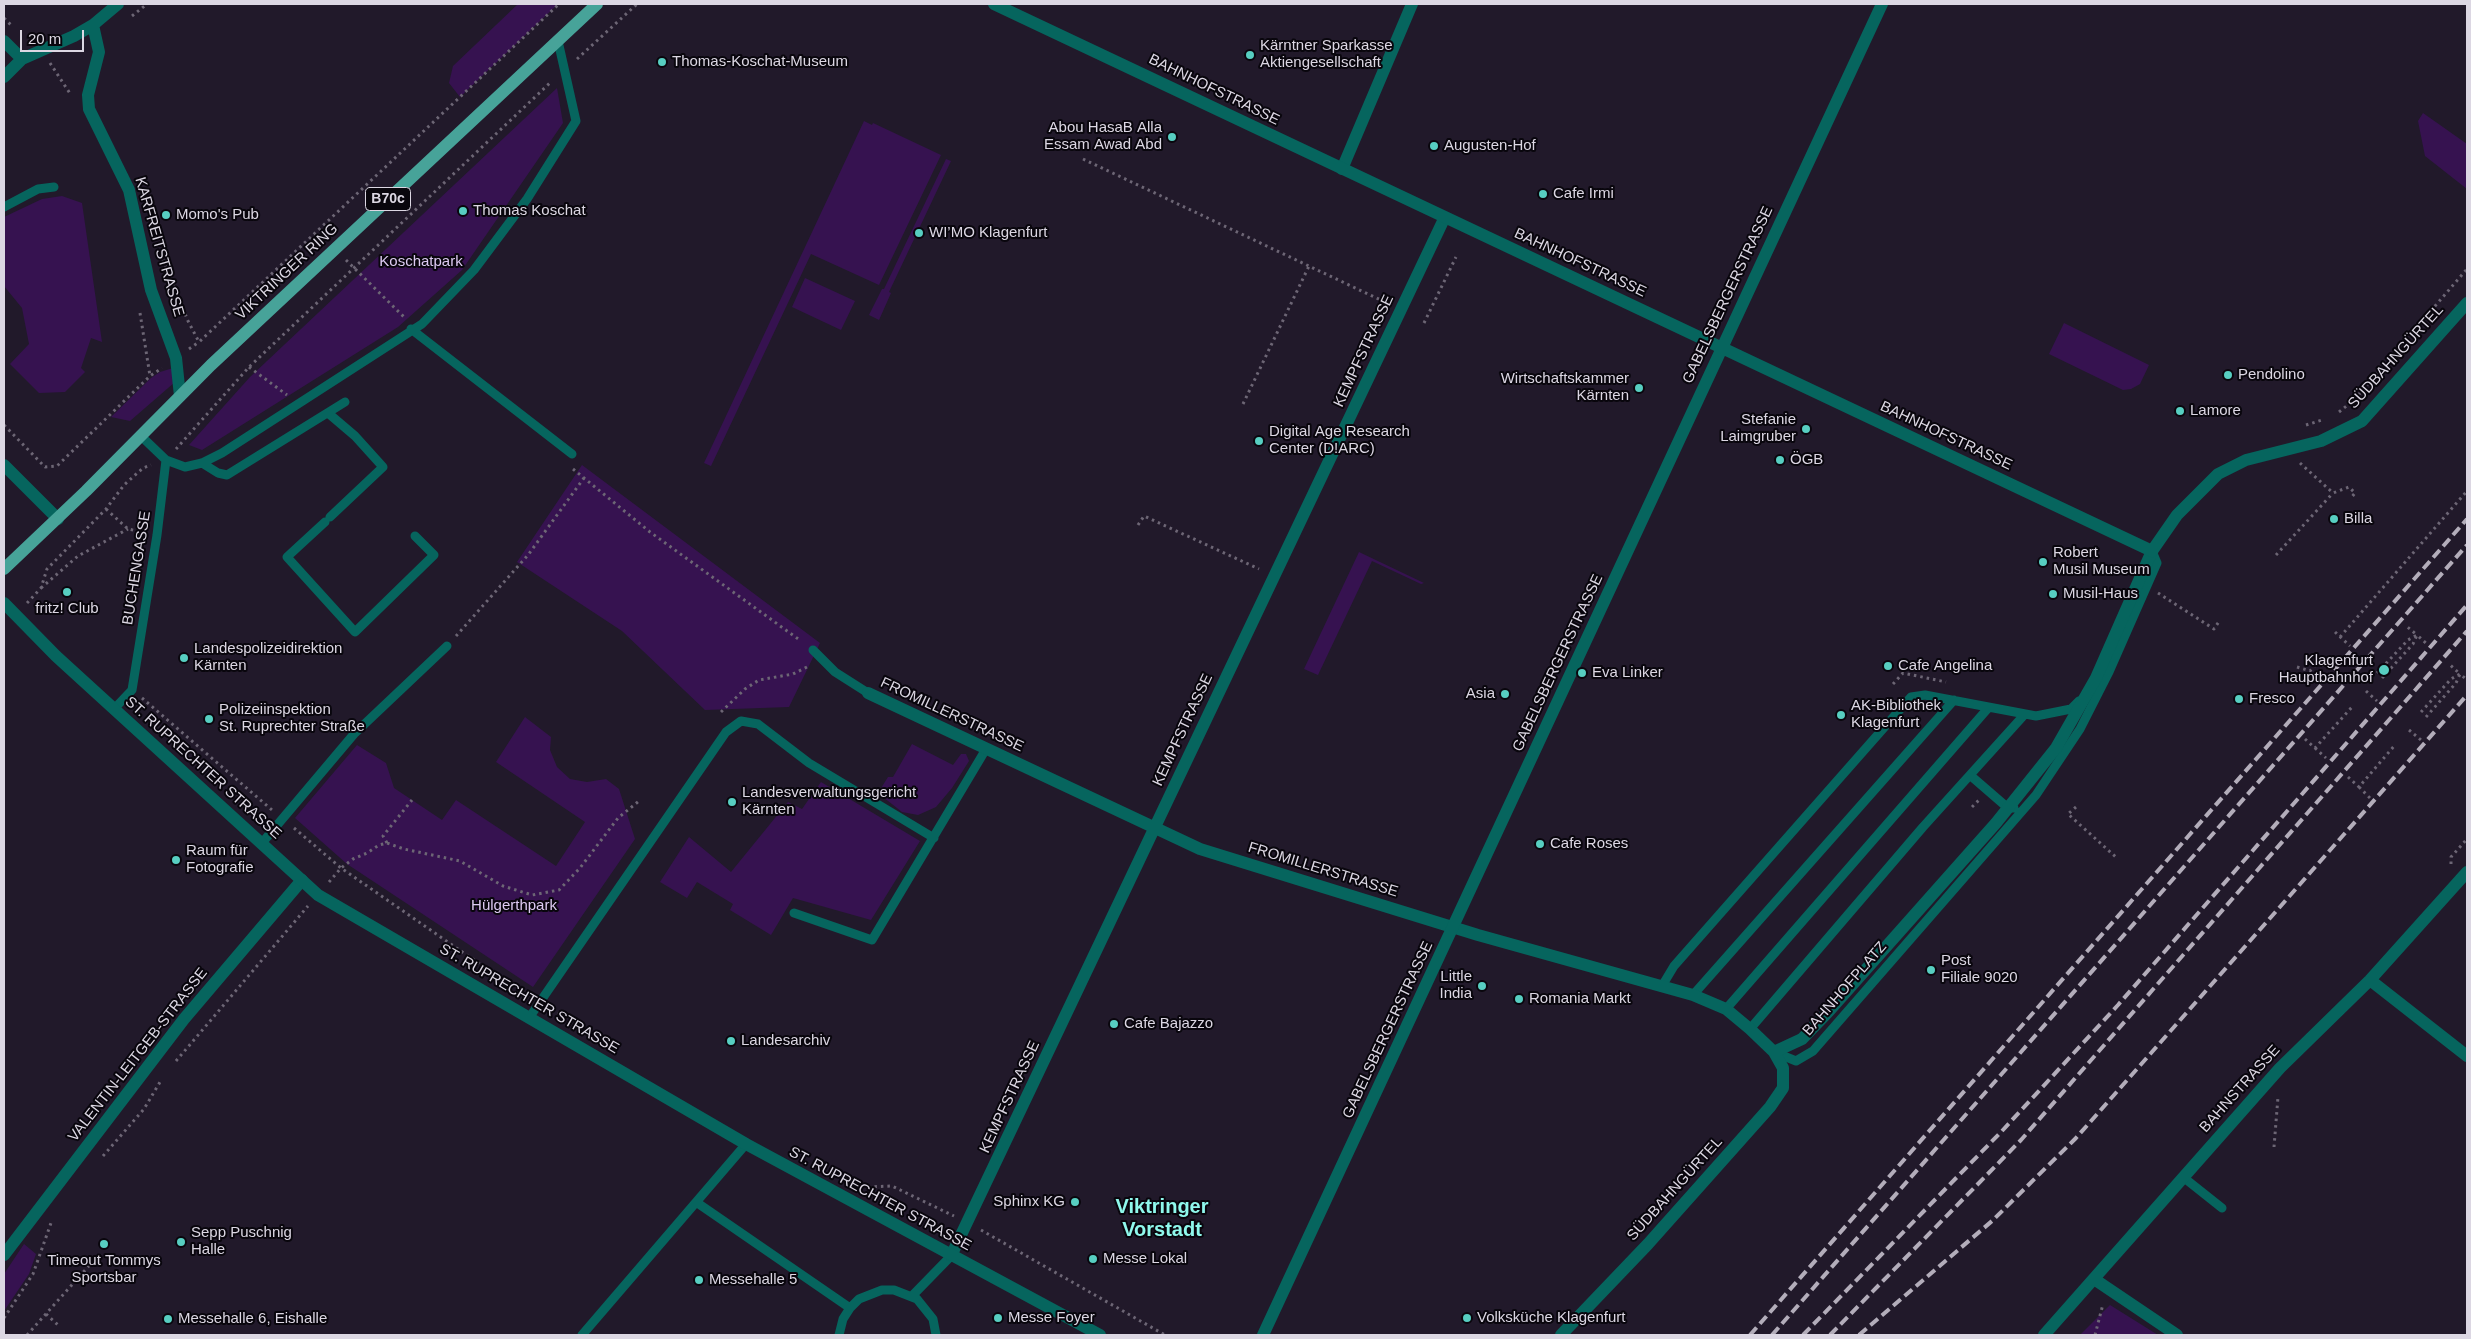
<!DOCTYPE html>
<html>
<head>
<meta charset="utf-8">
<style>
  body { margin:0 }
  #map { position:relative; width:2471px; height:1339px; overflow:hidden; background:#21192a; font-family:Arial,sans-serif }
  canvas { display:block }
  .frame { position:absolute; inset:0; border:5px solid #dcd7e3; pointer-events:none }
  .scale { position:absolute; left:20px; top:30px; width:64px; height:22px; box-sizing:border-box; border:2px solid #dcd7e3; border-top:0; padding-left:6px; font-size:15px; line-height:18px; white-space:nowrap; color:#dcd7e3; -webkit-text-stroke:4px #09060d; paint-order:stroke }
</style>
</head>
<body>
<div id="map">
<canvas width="2471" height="1339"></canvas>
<div class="frame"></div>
<div class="scale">20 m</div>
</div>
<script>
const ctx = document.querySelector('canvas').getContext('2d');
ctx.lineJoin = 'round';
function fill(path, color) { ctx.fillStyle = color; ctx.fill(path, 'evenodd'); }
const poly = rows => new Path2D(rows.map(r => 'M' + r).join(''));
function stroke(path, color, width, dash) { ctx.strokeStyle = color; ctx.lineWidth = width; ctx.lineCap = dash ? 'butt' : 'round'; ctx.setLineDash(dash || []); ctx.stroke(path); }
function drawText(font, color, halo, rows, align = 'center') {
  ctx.font = font + ' Arial,sans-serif'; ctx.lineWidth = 4; ctx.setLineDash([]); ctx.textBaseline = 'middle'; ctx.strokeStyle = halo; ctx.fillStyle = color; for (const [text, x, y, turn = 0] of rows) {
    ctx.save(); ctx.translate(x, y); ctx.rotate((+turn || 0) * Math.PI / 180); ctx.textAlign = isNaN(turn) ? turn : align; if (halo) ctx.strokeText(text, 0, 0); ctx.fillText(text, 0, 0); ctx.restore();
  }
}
fill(poly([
  [518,4,558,4,460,97,449,83,453,66],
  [557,88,563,123,462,270,398,327,202,450,189,445,250,377],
  [2423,113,2467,144,2467,189,2425,156,2418,121],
  [864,121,872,125,873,123,941,155,879,285,811,254,711,466,704,463],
  [946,159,951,161,889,292,891,293,879,320,869,315,882,289,884,289],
  [62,196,82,203,102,342,91,338,81,368,85,372,65,392,39,393,10,364,29,344,22,308,4,286,4,217,42,199],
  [805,278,855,301,841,330,792,307],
  [2064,323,2149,365,2140,384,2131,389,2123,390,2049,354],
  [173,368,175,382,130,421,111,417,151,378,160,372],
  [582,465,820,643,789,707,705,710,622,631,517,562],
  [1359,552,1424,583,1421,584,1372,561,1318,675,1304,669],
  [525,717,551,737,550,750,557,767,570,779,587,782,606,779,619,789,635,839,533,987,347,864,295,818,357,745,386,763,394,788,442,820,456,800,556,866,585,822,496,762],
  [912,744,953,765,961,754,966,754,969,761,952,788,936,807,918,815,902,812,878,793,888,777,893,777],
  [821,782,920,841,871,920,793,898,771,935,730,910,733,904,697,882,687,898,660,882,689,837,731,872,788,802,802,809],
  [24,1244,36,1254,29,1274,4,1311,4,1274],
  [2110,1305,2158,1335,2080,1335]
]), '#361250');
stroke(poly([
  [132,16,147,4],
  [4,18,12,26],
  [577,59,637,4],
  [50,63,71,95],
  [1083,159,1387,303],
  [163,260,188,321,199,342,559,4],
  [346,260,404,317],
  [140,313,150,376],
  [1424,323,1456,257],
  [189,349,199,342],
  [249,367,287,395],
  [1243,404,1309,266],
  [2339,412,2354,400,2467,269],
  [4,425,45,467,57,466,150,376,162,368],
  [2306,425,2322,420],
  [176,449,249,367,552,81],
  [2300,463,2333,493,2349,487,2355,493,2351,498],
  [573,469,650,532,801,641],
  [106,509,128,529,142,532],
  [1138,525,1144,516,1259,569],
  [2276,555,2333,493],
  [41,588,78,556,128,529],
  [2158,593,2214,629,2220,620],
  [27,603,41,588,47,569,106,509,124,485,143,468,151,465],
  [2335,632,2350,646],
  [456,636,528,555,584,478],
  [2340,637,2467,491],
  [2297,667,2310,671,2319,661,2324,666],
  [2377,673,2408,640,2417,635,2405,625],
  [2382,678,2413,644,2417,635,2427,644],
  [1893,684,1903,673,1946,682],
  [2366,691,2377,701],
  [142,698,272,810],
  [721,712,745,689,759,680,793,674,809,666],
  [2421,712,2451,679,2460,674,2467,680],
  [2426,717,2456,683,2460,674,2448,663],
  [2409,730,2421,740],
  [2305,739,2315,748,2352,707],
  [2315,748,2326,758],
  [2348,777,2359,787,2395,745],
  [2359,787,2370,798],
  [1972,807,1979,800],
  [2076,807,2068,814,2118,859],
  [294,828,341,868,468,956,529,995],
  [387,843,383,836,412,800],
  [2451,864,2451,857,2467,839],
  [329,882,341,868,353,859,367,853,379,845,387,843,404,849,460,861,503,886,532,895,559,890,580,868,618,818,639,801],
  [552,1009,581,1026],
  [176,1061,308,906],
  [2274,1147,2278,1097],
  [103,1156,144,1109,160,1082],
  [856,1182,867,1187,892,1186,954,1216],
  [981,1230,1165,1335],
  [46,1314,58,1325],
  [4,1318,33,1274,51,1223],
  [27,1335,96,1258],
  [2095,1335,2103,1304]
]), '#6d6675', 3, [2.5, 4]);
stroke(poly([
  [4,207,38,189,54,187],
  [411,329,572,454],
  [328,413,355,436,383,467,330,517],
  [141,436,166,460,185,467,202,463,222,453,422,324,474,270,527,199,576,121,558,41],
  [202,463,218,473,227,475,345,402],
  [325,522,287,557,355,632,434,555,415,536],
  [813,650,835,672,868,693],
  [114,709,132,690,157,535,166,460],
  [1971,776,2008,808,2014,808],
  [262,843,354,734,447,646],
  [794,913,872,940,986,749],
  [1662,986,1674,966,1911,697,1925,695,2036,716,2071,709,2079,701],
  [1693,995,1954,700],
  [1726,1009,1989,707],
  [529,1018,726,732,741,721,758,724,809,763,934,838],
  [1750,1029,1923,827,2025,714],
  [1774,1052,1796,1061,1813,1051,2036,795,2080,729,2109,672,2157,563,2152,551],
  [2183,1177,2222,1208],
  [696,1202,850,1308],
  [912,1296,951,1256],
  [582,1335,746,1144],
  [839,1335,843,1319,850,1308,859,1299,882,1290,894,1290,917,1299,933,1319,936,1335]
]), '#06655e', 9);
stroke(poly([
  [93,25,99,52,88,95,89,109,129,190,151,290,176,358,180,396],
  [4,41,22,59],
  [4,77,22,59,74,36,93,25,118,4],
  [1342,169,1412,4],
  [4,465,58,519],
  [868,693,1200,849,1478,935,1693,995,1726,1009,1750,1029,1774,1052,1783,1068,1783,1088,1770,1107,1648,1244,1561,1335],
  [2370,980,2467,1056],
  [1774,1052,1802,1039,1829,1011,1996,823,2056,748,2096,678,2152,551],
  [4,1255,184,1019,302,880],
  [951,1256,1444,219],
  [2094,1279,2177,1335],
  [2044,1335,2280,1068,2370,980,2467,872]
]), '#06655e', 12);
stroke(poly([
  [994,4,2152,551,2177,515,2218,474,2246,460,2321,441,2362,421,2467,303],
  [4,603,56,656,318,895,746,1144,1100,1335],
  [1263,1335,1882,4]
]), '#06655e', 12);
stroke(poly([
  [4,569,86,491,211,365,597,4]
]), '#47a399', 12);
stroke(poly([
  [1750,1335,2467,519],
  [1772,1335,2467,545],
  [1803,1335,2002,1131,2118,1005,2467,605],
  [1830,1335,2021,1140,2467,631],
  [1859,1335,1992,1221,2076,1138,2467,695]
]), '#b3adba', 4, [10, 5]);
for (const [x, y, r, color] of [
  [1250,55,5,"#57cec1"],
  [662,62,5,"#57cec1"],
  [1172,137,5,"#57cec1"],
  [1434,146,5,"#57cec1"],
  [1543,194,5,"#57cec1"],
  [463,211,5,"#57cec1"],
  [166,215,5,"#57cec1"],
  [919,233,5,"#57cec1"],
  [2228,375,5,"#57cec1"],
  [1639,388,5,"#57cec1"],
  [2180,411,5,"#57cec1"],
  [1806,429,5,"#57cec1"],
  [1259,441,5,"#57cec1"],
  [1780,460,5,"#57cec1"],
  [2334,519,5,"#57cec1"],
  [2043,562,5,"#57cec1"],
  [67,592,5,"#57cec1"],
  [2053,594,5,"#57cec1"],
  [184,658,5,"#57cec1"],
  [1888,666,5,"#57cec1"],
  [2384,670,6,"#57cec1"],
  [1582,673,5,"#57cec1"],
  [1505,694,5,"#57cec1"],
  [2239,699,5,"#57cec1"],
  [1841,715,5,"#57cec1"],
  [209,719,5,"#57cec1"],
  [732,802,5,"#57cec1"],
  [1540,844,5,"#57cec1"],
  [176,860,5,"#57cec1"],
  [1931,970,5,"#57cec1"],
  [1482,986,5,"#57cec1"],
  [1519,999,5,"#57cec1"],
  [1114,1024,5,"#57cec1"],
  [731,1041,5,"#57cec1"],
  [1075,1202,5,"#57cec1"],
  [181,1242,5,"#57cec1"],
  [104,1244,5,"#57cec1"],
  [1093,1259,5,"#57cec1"],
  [699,1280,5,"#57cec1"],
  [998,1318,5,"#57cec1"],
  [1467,1318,5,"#57cec1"],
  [168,1319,5,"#57cec1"]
]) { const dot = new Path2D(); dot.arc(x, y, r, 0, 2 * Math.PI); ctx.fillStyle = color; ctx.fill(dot); stroke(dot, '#09060d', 2); }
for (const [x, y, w] of [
  [388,199,45]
]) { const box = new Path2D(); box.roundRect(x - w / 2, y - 11.5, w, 23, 4); ctx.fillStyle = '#09060d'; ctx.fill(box); stroke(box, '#dcd7e3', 1); }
drawText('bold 14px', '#dcd7e3', null, [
  ["B70c",388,199]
]);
drawText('15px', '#dcd7e3', '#09060d', [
  ["Kärntner Sparkasse",1260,46],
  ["Aktiengesellschaft",1260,63],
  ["Thomas-Koschat-Museum",672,62],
  ["Abou HasaB Alla",1162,128,"right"],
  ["Essam Awad Abd",1162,145,"right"],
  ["Augusten-Hof",1444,146],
  ["Cafe Irmi",1553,194],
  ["Thomas Koschat",473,211],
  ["Momo's Pub",176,215],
  ["WI’MO Klagenfurt",929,233],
  ["Pendolino",2238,375],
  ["Wirtschaftskammer",1629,379,"right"],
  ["Kärnten",1629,396,"right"],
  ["Lamore",2190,411],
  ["Stefanie",1796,420,"right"],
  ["Laimgruber",1796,437,"right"],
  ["Digital Age Research",1269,432],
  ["Center (D!ARC)",1269,449],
  ["ÖGB",1790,460],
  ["Billa",2344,519],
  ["Robert",2053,553],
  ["Musil Museum",2053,570],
  ["Musil-Haus",2063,594],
  ["fritz! Club",67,609,"center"],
  ["Landespolizeidirektion",194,649],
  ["Kärnten",194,666],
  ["Klagenfurt",2373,661,"right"],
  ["Hauptbahnhof",2373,678,"right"],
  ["Cafe Angelina",1898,666],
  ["Eva Linker",1592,673],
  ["Asia",1495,694,"right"],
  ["Fresco",2249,699],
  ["AK-Bibliothek",1851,706],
  ["Klagenfurt",1851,723],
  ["Polizeiinspektion",219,710],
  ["St. Ruprechter Straße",219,727],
  ["Landesverwaltungsgericht",742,793],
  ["Kärnten",742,810],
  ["Cafe Roses",1550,844],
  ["Raum für",186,851],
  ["Fotografie",186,868],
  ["Post",1941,961],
  ["Filiale 9020",1941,978],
  ["Little",1472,977,"right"],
  ["India",1472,994,"right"],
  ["Romania Markt",1529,999],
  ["Cafe Bajazzo",1124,1024],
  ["Landesarchiv",741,1041],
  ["Sphinx KG",1065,1202,"right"],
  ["Sepp Puschnig",191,1233],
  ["Halle",191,1250],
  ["Messe Lokal",1103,1259],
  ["Timeout Tommys",104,1261,"center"],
  ["Sportsbar",104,1278,"center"],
  ["Messehalle 5",709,1280],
  ["Messe Foyer",1008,1318],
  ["Volksküche Klagenfurt",1477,1318],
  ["Messehalle 6, Eishalle",178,1319]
], 'left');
drawText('15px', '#dcd7e3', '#09060d', [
  ["BAHNHOFSTRASSE",1214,90,26],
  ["KARFREITSTRASSE",159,247,74],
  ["BAHNHOFSTRASSE",1580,263,25],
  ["VIKTRINGER RING",287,272,-43],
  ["GABELSBERGERSTRASSE",1728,295,-65],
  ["KEMPFSTRASSE",1364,351,-65],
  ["SÜDBAHNGÜRTEL",2396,357,-48],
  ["BAHNHOFSTRASSE",1946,436,25],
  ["BUCHENGASSE",137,568,-81],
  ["GABELSBERGERSTRASSE",1558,663,-65],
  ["FROMILLERSTRASSE",952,715,25],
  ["KEMPFSTRASSE",1183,730,-65],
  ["ST. RUPRECHTER STRASSE",203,768,42],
  ["FROMILLERSTRASSE",1323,870,17],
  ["BAHNHOFPLATZ",1845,989,-49],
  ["ST. RUPRECHTER STRASSE",529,999,30],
  ["GABELSBERGERSTRASSE",1388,1030,-65],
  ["VALENTIN-LEITGEB-STRASSE",138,1055,-52],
  ["BAHNSTRASSE",2240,1089,-48],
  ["KEMPFSTRASSE",1010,1097,-65],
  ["SÜDBAHNGÜRTEL",1675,1189,-48],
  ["ST. RUPRECHTER STRASSE",880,1199,28]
]);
drawText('15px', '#ddcaf2', '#09060d', [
  ["Koschatpark",421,262],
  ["Hülgerthpark",514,906]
]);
drawText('bold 20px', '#8ff8ec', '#09060d', [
  ["Viktringer",1162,1207],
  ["Vorstadt",1162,1230]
]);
</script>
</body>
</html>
